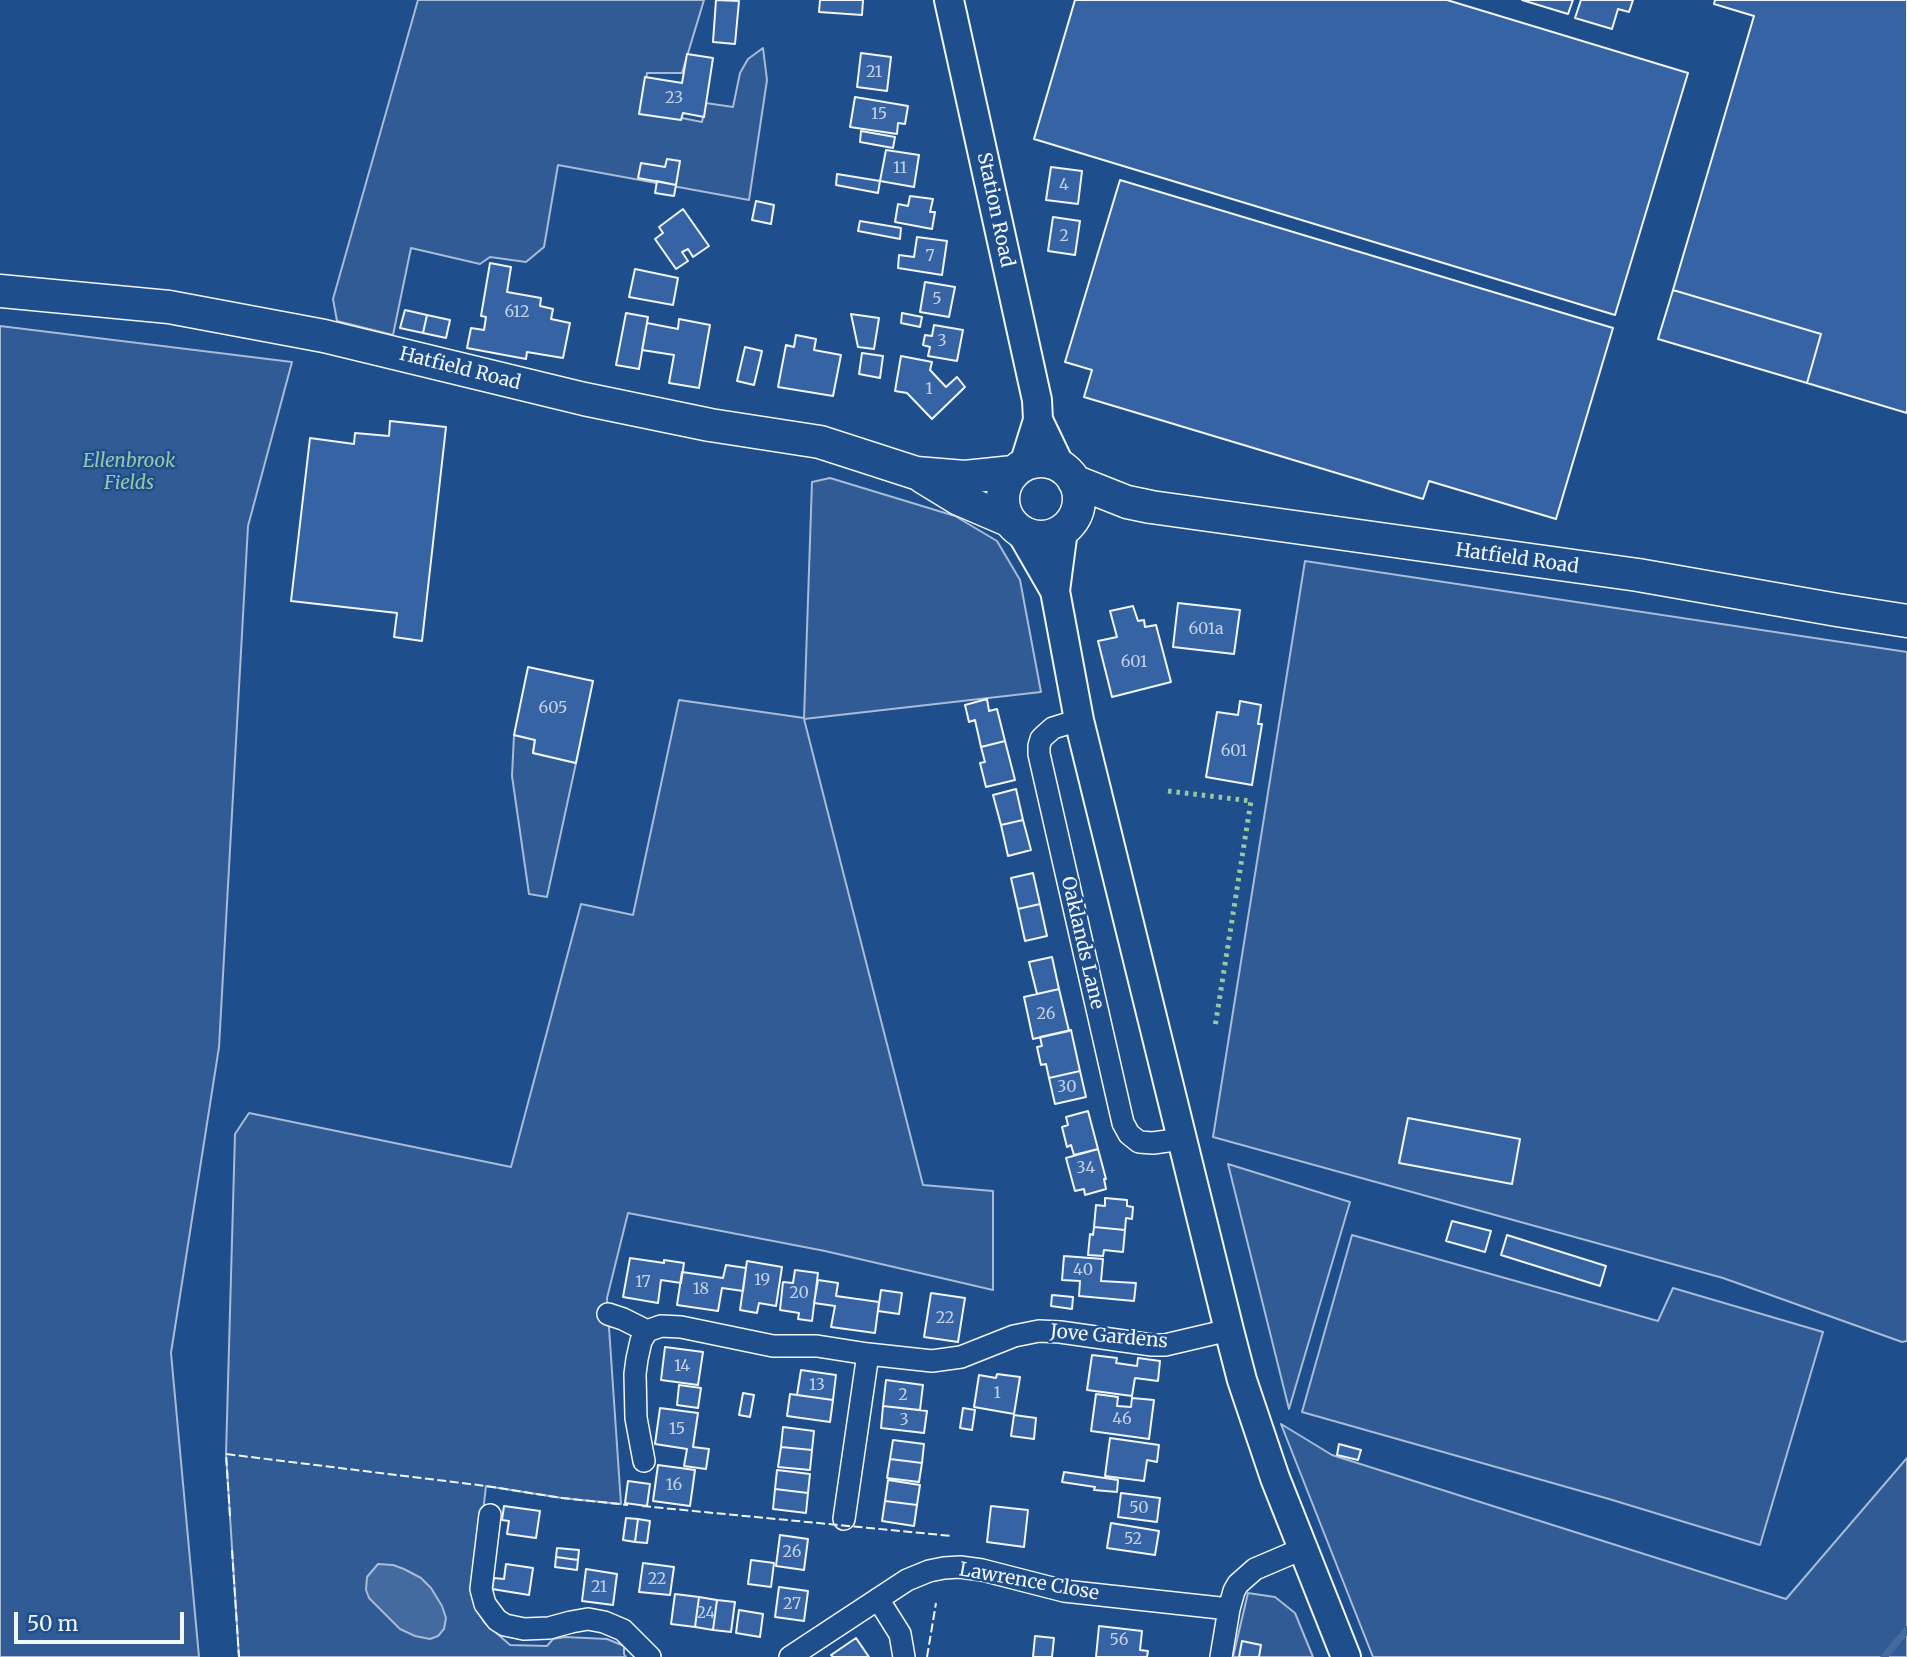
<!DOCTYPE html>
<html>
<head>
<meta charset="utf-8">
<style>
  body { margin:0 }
  #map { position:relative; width:1907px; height:1657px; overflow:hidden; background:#1f4e8c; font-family:Merriweather,serif }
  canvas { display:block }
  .scale { position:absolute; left:14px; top:1612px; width:170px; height:32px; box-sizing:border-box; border:4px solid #f2f6ff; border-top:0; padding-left:9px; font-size:21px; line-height:24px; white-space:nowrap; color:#f2f6ff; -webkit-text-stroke:5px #1f4e8c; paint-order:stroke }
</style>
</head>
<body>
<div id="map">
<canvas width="1907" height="1657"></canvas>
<div class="scale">50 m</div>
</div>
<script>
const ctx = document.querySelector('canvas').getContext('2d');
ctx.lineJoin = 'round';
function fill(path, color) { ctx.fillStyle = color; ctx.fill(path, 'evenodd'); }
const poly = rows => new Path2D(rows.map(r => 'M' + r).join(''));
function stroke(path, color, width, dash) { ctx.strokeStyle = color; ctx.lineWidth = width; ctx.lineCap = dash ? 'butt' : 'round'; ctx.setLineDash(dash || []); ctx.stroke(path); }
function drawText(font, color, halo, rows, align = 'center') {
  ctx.font = font + ' Merriweather,serif'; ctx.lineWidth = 5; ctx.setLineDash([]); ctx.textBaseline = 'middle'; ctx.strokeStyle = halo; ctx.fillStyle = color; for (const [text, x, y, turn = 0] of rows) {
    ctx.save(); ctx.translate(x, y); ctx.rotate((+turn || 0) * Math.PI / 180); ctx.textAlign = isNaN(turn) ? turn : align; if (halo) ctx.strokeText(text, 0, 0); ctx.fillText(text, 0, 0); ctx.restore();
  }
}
const green = poly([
  [418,0,704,0,682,73,647,73,641,110,702,122,706,103,733,107,740,73,748,59,763,48,767,80,749,200,558,165,544,247,526,262,490,257,480,264,411,248,393,335,337,321,333,299,418,0],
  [0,326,292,362,248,526,219,1047,171,1353,199,1657,0,1657,0,326],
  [830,478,955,516,997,541,1020,580,1041,692,804,719,923,1185,993,1191,993,1290,825,1251,628,1213,607,1298,621,1504,562,1498,486,1486,474,1591,476,1608,484,1622,510,1645,547,1646,553,1639,565,1637,607,1639,624,1646,624,1654,626,1657,239,1657,226,1454,235,1134,249,1113,511,1167,581,904,633,915,679,700,804,718,812,482,830,478],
  [1305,561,1907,652,1907,1341,1902,1342,1723,1278,1213,1137,1305,561],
  [514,735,535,740,533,753,576,763,547,897,529,894,512,776,514,735],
  [1228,1164,1350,1202,1289,1409,1228,1164],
  [1352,1235,1658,1321,1673,1288,1823,1332,1760,1545,1609,1499,1302,1412,1352,1235],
  [1281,1424,1332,1455,1786,1599,1907,1458,1907,1657,1373,1657,1281,1424],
  [1248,1593,1275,1597,1295,1613,1313,1657,1233,1657,1248,1593]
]);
fill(green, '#305b95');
stroke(green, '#a8bbd7', 2);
const water = poly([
  [378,1564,393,1565,404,1569,421,1578,431,1588,442,1606,446,1618,444,1629,438,1636,430,1639,415,1636,400,1629,369,1598,366,1590,367,1577,378,1564]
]);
fill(water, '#446ba0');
stroke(water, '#a8bbd7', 2);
stroke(poly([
  [1884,1657,1907,1630]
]), '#446ba0', 7);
const building = poly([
  [716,0,739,1,735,44,713,42,716,0],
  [820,0,863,0,862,15,819,12,820,0],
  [1075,0,1447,0,1688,73,1615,315,1034,139,1075,0],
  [1522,0,1573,0,1568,14,1522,0],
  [1581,0,1633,0,1629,12,1618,9,1612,29,1575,18,1581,0],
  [1715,0,1907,0,1907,413,1807,383,1821,334,1673,290,1754,16,1714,4,1715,0],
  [861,53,891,57,887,91,857,87,861,53],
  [687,54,713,58,704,117,683,113,681,120,639,114,645,77,682,83,687,54],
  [855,97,908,106,905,124,898,123,897,134,850,127,855,97],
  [861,131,895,137,893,148,860,142,861,131],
  [886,150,919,155,914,187,880,181,886,150],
  [667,159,680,161,676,185,638,178,641,163,665,167,667,159],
  [1051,167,1082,171,1078,204,1046,200,1051,167],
  [837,174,880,181,878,193,836,185,837,174],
  [1120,180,1613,328,1556,519,1429,481,1423,499,1084,397,1092,370,1065,362,1120,180],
  [657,181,676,185,674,196,655,193,657,181],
  [910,196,933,199,930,212,935,212,932,229,895,222,898,204,908,206,910,196],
  [756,201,774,205,771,224,752,220,756,201],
  [683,209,709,246,693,257,688,249,682,252,688,261,676,269,655,239,663,233,659,227,683,209],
  [1053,217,1080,221,1075,255,1048,251,1053,217],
  [860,221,901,228,900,239,858,231,860,221],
  [917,237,947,241,942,275,898,268,899,255,914,257,917,237],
  [490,263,511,267,507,292,541,298,540,306,553,309,551,319,570,323,563,358,527,352,526,359,467,348,471,328,484,330,486,317,481,316,490,263],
  [635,269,678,278,673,305,629,297,635,269],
  [925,282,955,287,949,317,920,312,925,282],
  [1673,290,1821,334,1807,383,1658,339,1673,290],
  [405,310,427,315,423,333,400,328,405,310],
  [626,313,648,317,639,369,616,365,626,313],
  [902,313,922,317,920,327,901,323,902,313],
  [851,314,879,318,874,349,858,347,851,314],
  [427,315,450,320,446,338,423,333,427,315],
  [679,319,710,325,699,388,669,383,674,355,642,350,647,323,678,329,679,319],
  [934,325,963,330,957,361,928,356,930,347,923,345,925,335,932,336,934,325],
  [796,335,816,339,814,350,841,355,833,396,778,387,786,345,794,347,796,335],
  [745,347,762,351,754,385,737,381,745,347],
  [862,353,883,356,880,378,859,374,862,353],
  [901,356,932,362,930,370,946,387,957,377,965,387,932,419,907,393,895,391,901,356],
  [390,421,446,427,422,641,394,637,397,613,291,601,310,438,354,444,355,433,389,436,390,421],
  [1178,603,1240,610,1234,654,1173,647,1178,603],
  [1133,606,1138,621,1144,620,1145,627,1156,625,1171,682,1112,697,1098,641,1117,637,1110,611,1133,606],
  [528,667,593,681,576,763,533,753,535,740,514,735,528,667],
  [987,699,989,711,997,709,1005,741,981,747,975,720,969,722,965,705,987,699],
  [1240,701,1261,705,1258,724,1262,724,1252,785,1206,777,1217,712,1238,715,1240,701],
  [1005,741,1015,780,986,787,980,763,985,762,981,747,1005,741],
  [1016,789,1023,820,1001,825,993,795,1016,789],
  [1023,820,1031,850,1008,856,1001,825,1023,820],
  [1033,873,1040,904,1018,909,1011,878,1033,873],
  [1040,904,1047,936,1025,941,1018,909,1040,904],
  [1052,957,1059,989,1037,994,1029,962,1052,957],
  [1059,989,1069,1031,1033,1039,1024,997,1059,989],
  [1071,1030,1080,1071,1049,1078,1046,1064,1041,1065,1037,1047,1042,1046,1040,1037,1071,1030],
  [1080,1071,1086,1097,1055,1104,1049,1078,1080,1071],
  [1088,1111,1098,1149,1074,1155,1071,1145,1067,1147,1062,1127,1068,1125,1066,1117,1088,1111],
  [1408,1118,1520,1139,1512,1184,1399,1163,1408,1118],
  [1098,1149,1106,1179,1104,1179,1106,1189,1085,1195,1084,1189,1075,1191,1066,1158,1098,1149],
  [1105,1198,1127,1200,1127,1206,1133,1207,1132,1219,1126,1218,1125,1230,1094,1227,1096,1205,1105,1206,1105,1198],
  [1452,1221,1491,1231,1485,1252,1446,1241,1452,1221],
  [1094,1227,1125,1230,1123,1252,1104,1250,1103,1256,1088,1255,1090,1234,1093,1235,1094,1227],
  [1507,1235,1606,1266,1600,1286,1501,1255,1507,1235],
  [1064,1256,1103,1259,1101,1281,1136,1283,1134,1301,1079,1296,1080,1281,1062,1280,1064,1256],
  [630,1258,664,1263,664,1260,684,1263,681,1283,661,1280,658,1303,623,1297,630,1258],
  [747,1261,782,1267,776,1306,759,1303,757,1313,740,1310,747,1261],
  [726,1265,746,1268,743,1291,722,1288,718,1311,677,1305,682,1272,723,1278,726,1265],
  [795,1270,818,1273,812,1321,798,1319,799,1313,780,1310,783,1282,793,1283,795,1270],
  [818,1280,838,1283,836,1296,879,1302,875,1333,831,1327,835,1306,814,1303,818,1280],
  [881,1290,902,1293,899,1314,878,1311,881,1290],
  [931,1293,965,1298,958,1342,924,1337,931,1293],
  [1052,1295,1073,1297,1072,1309,1051,1306,1052,1295],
  [665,1347,703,1352,698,1385,661,1380,665,1347],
  [1092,1355,1117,1358,1116,1363,1137,1366,1138,1358,1160,1361,1158,1381,1135,1378,1132,1396,1087,1390,1092,1355],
  [801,1370,836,1375,833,1400,797,1395,801,1370],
  [997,1374,1020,1377,1014,1414,974,1407,979,1375,996,1378,997,1374],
  [886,1380,923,1385,920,1410,883,1406,886,1380],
  [679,1385,701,1388,698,1408,677,1405,679,1385],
  [743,1393,754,1395,750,1417,739,1415,743,1393],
  [790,1394,833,1400,830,1422,787,1416,790,1394],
  [1096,1394,1118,1397,1117,1406,1131,1407,1132,1398,1154,1400,1149,1439,1091,1431,1096,1394],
  [883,1406,927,1411,924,1433,881,1428,883,1406],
  [660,1408,698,1413,693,1447,709,1449,706,1469,684,1466,687,1449,655,1444,660,1408],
  [963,1408,975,1410,972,1430,960,1428,963,1408],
  [1014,1415,1036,1418,1034,1439,1011,1436,1014,1415],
  [783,1427,814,1431,812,1450,781,1447,783,1427],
  [1110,1438,1159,1445,1157,1462,1147,1460,1144,1481,1105,1476,1110,1438],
  [893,1440,924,1444,922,1463,890,1459,893,1440],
  [1339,1444,1361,1450,1358,1460,1337,1455,1339,1444],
  [781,1447,812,1450,810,1470,778,1467,781,1447],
  [890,1459,922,1463,919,1482,887,1478,890,1459],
  [658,1465,695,1470,690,1506,653,1501,658,1465],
  [777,1470,810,1474,808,1493,775,1489,777,1470],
  [1064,1472,1118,1480,1117,1492,1094,1490,1095,1487,1062,1482,1064,1472],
  [888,1480,920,1485,917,1505,885,1501,888,1480],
  [628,1481,650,1484,647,1506,625,1503,628,1481],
  [775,1489,808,1493,806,1513,773,1509,775,1489],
  [1121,1493,1160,1498,1157,1522,1118,1517,1121,1493],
  [885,1501,917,1505,914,1526,882,1521,885,1501],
  [504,1506,540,1511,536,1538,507,1534,509,1521,502,1520,504,1506],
  [991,1506,1028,1510,1024,1547,987,1542,991,1506],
  [626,1518,638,1519,635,1542,623,1540,626,1518],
  [638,1519,650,1521,647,1543,635,1542,638,1519],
  [1111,1523,1159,1531,1155,1555,1107,1548,1111,1523],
  [780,1535,808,1539,804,1570,776,1566,780,1535],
  [557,1548,579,1550,578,1560,556,1557,557,1548],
  [556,1557,578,1560,577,1570,555,1567,556,1557],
  [751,1560,774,1563,771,1587,748,1584,751,1560],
  [643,1563,674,1567,670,1595,639,1592,643,1563],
  [506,1564,533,1568,529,1595,492,1589,494,1578,504,1579,506,1564],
  [586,1569,617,1574,613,1605,582,1601,586,1569],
  [779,1587,808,1591,804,1621,775,1617,779,1587],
  [675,1594,699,1597,695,1627,671,1624,675,1594],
  [699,1597,717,1600,713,1630,695,1627,699,1597],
  [717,1600,735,1602,731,1632,713,1630,717,1600],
  [739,1610,763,1614,760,1637,736,1633,739,1610],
  [1099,1626,1142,1631,1140,1650,1148,1651,1147,1657,1096,1657,1099,1626],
  [1035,1636,1054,1638,1052,1657,1033,1657,1035,1636],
  [856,1638,869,1657,833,1657,831,1655,856,1638],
  [1242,1641,1261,1645,1259,1657,1239,1657,1242,1641]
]);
fill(building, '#3563a3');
stroke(building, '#f2f6ff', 2);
const street = poly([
  [1079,720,1053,728,1045,735,1041,739,1039,746,1039,754,1123,1123,1129,1134,1139,1142,1153,1143,1182,1139],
  [608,1314,623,1319,647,1331],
  [644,1461,636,1418,635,1374,637,1359,641,1341,647,1331,661,1326,681,1327,773,1346,817,1346,868,1354,932,1361,961,1357,1014,1336,1039,1331,1060,1332,1152,1345,1165,1345,1229,1330],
  [490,1515,481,1589,485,1604,497,1620,505,1625,524,1629,549,1628,571,1622,588,1619,604,1622,623,1630,650,1657],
  [844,1519,868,1354],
  [878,1599,900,1634,904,1657],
  [790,1657,907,1580,929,1571,944,1568,960,1567,982,1570,1064,1591,1229,1609],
  [1221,1657,1229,1609,1234,1591,1238,1584,1255,1569,1302,1549]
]);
const secondary = poly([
  [949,0,1037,400,1038,420,1024,465],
  [1038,420,1060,466],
  [1063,530,1055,591,1079,720,1229,1330,1242,1380,1275,1478,1346,1657],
  [1021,532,1055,591]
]);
const primary = poly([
  [0,291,169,307,324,336,584,399,710,425,820,442,916,473,965,477,1013,472],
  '1003 499a38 38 0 1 1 76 0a38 38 0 1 1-76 0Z',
  [923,477,959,499,1008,520],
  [1074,481,1127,502,1151,507,1638,575,1837,610,1907,621]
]);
stroke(street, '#f2f6ff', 24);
stroke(secondary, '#f2f6ff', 32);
stroke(primary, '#f2f6ff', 35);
stroke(street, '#1f4e8c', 21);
stroke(secondary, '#1f4e8c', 28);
stroke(primary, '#1f4e8c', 32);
stroke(poly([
  [1168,791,1251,801,1215,1027]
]), '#97c8a6', 5, [3.5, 5]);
stroke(poly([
  [642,1506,952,1536],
  [230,1516,226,1454,486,1486,562,1498,628,1505],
  [232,1550,239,1657],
  [927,1657,936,1603]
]), '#f2f6ff', 2, [9, 3.5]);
drawText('16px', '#c3d1e8', null, [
  ["21",874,72],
  ["23",674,98],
  ["15",879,114],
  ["11",900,168],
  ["4",1064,185],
  ["2",1064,236],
  ["7",930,256],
  ["5",937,299],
  ["612",517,312],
  ["3",942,341],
  ["1",929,389],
  ["601a",1206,629],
  ["601",1134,662],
  ["605",553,708],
  ["601",1234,751],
  ["26",1046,1014],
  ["30",1067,1087],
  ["34",1086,1168],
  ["40",1083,1270],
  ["19",762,1280],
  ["17",643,1282],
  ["18",701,1289],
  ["20",799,1293],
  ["22",945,1318],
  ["14",682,1366],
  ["13",817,1385],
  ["1",997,1393],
  ["2",903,1395],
  ["46",1122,1419],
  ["3",904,1420],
  ["15",677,1429],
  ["16",674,1485],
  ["50",1139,1508],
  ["52",1133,1539],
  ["26",792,1552],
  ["22",657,1579],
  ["21",599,1587],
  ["27",792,1604],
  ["24",706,1613],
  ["56",1119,1640]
]);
drawText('19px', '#f2f6ff', '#1f4e8c', [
  ["Station Road",995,210,78],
  ["Hatfield Road",460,369,14],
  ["Hatfield Road",1517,559,8],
  ["Oaklands Lane",1082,943,77],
  ["Jove Gardens",1109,1337,5],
  ["Lawrence Close",1029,1582,10]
]);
drawText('italic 19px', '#97c8a6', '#1f4e8c', [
  ["Ellenbrook",129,462],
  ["Fields",129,484]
]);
</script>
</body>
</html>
